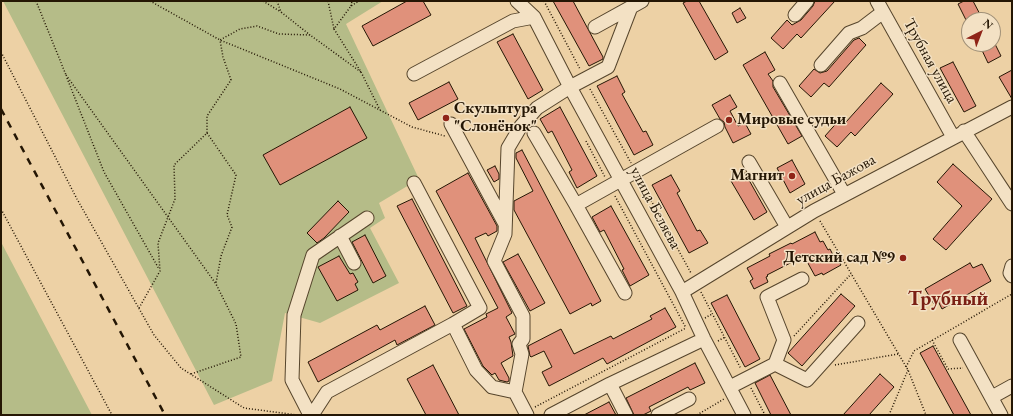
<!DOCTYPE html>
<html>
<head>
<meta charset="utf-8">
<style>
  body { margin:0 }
  #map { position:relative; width:1013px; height:416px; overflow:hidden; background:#edd1a5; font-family:"EB Garamond",serif }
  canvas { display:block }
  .frame { position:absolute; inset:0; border:2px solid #241604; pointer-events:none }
  .north { position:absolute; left:961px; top:12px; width:40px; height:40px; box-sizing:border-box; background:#f3e1c4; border:1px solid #a09077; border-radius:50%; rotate:42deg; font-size:11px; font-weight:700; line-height:16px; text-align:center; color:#241604 }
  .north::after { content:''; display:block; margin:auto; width:14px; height:18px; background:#8f2418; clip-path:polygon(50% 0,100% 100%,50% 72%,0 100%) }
</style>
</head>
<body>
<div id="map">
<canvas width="1013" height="416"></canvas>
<div class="frame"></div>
<div class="north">N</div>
</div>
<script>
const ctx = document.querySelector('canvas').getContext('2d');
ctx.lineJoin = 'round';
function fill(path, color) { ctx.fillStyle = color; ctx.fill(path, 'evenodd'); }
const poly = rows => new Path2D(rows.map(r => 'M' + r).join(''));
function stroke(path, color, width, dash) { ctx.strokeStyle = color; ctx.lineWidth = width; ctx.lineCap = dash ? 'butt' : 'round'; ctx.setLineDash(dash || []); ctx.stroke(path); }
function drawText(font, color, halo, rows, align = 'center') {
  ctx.font = font + ' "EB Garamond",serif'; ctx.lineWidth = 3; ctx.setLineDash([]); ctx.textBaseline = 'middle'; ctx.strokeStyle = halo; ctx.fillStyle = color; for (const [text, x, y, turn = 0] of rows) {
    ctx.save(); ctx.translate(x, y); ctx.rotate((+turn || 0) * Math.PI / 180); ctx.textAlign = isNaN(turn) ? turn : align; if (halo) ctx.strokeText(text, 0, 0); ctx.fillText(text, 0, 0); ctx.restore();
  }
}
fill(poly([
  [3,1,383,1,346,24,419,179,379,203,385,218,370,228,399,283,320,323,285,313,272,381,214,405],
  [1,242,92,415,1,415]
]), '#b5bc88');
const building = poly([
  [407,1,423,1,431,15,373,46,362,26,407,1],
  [553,1,573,1,603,57,603,59,589,66,553,1],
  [687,1,699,1,728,52,715,60,683,3,687,1],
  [815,1,835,1,801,38,797,34,783,49,771,38,787,20,792,25,801,20,813,6,815,1],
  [964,1,973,1,983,20,966,20,958,4,964,1],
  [740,8,746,18,737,23,732,13,740,8],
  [513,34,543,90,528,99,497,42,513,34],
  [859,38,866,45,829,87,824,83,811,97,799,86,814,69,820,73,827,71,854,40,859,38],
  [979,44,995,44,1001,56,988,63,979,44],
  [765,52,775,70,768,74,773,81,773,87,802,136,788,144,743,65,765,52],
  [953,62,976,106,964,112,940,68,953,62],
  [1012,70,1012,99,999,77,1012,70],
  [617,76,625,92,622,94,643,132,646,131,653,145,634,155,597,86,617,76],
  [449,82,458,99,418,120,409,103,449,82],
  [881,83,893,94,855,136,851,132,837,147,825,136,841,118,846,122,881,83],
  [730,95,737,107,730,111,738,126,745,123,751,134,733,143,725,127,724,122,720,119,712,105,730,95],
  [350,107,367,138,280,185,263,155,350,107],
  [560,107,597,176,577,188,569,172,572,170,552,131,548,133,540,119,560,107],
  [522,150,601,301,592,306,591,303,570,314,514,210,514,201,533,191,516,158,516,153,522,150],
  [792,160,805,184,790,193,777,168,792,160],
  [953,164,992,199,946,250,933,239,962,206,937,182,953,164],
  [495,166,499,174,499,179,494,182,487,170,495,166],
  [468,173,497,226,497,231,488,236,486,233,475,238,512,313,506,317,515,334,509,337,511,342,513,356,501,363,509,378,509,381,507,382,499,380,495,373,492,375,483,366,464,329,487,317,486,314,498,308,436,191,468,173],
  [745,173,767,212,754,220,731,181,745,173],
  [671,175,680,191,677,193,697,231,700,230,708,243,689,253,652,185,671,175],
  [412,199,467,306,453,313,397,206,412,199],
  [338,201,349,212,324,238,317,243,307,233,338,201],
  [611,206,649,275,630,286,622,270,624,269,604,230,600,232,592,217,611,206],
  [815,232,820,242,823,241,828,250,830,249,834,257,836,256,841,265,823,275,822,273,815,276,804,256,767,275,768,276,766,277,768,282,754,289,750,281,753,279,747,268,770,256,769,254,791,243,792,244,815,232],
  [365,235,386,276,373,283,352,242,365,235],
  [518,254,545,303,530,311,503,262,518,254],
  [339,256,350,274,353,273,358,282,355,284,358,290,337,301,318,267,339,256],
  [970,263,973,268,982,264,991,281,942,309,938,301,934,304,925,289,970,263],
  [841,294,855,306,802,366,788,353,841,294],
  [727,295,760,359,745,367,711,303,727,295],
  [425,306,435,325,397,345,395,340,318,382,308,362,377,325,380,330,425,306],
  [665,308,676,327,607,364,603,358,549,386,542,372,552,367,544,351,531,357,530,356,528,346,561,329,574,354,611,336,613,339,652,319,650,316,665,308],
  [933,346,971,415,954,415,920,353,933,346],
  [695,363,705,383,690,390,688,387,649,407,651,411,643,415,634,415,626,398,695,363],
  [433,365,459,415,426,415,407,379,433,365],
  [880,374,894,387,869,415,843,415,880,374],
  [770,375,791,415,771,415,755,383,770,375],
  [609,402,616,415,584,415,609,402]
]);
fill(building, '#e0917b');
stroke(building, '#241604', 1);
const minor = poly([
  [517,1,534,17,570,87,682,292,704,339,744,415],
  [877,1,953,137],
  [795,15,807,1],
  [595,27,642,1],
  [821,65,849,33,862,28,883,12],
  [414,74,513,21,534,17],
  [780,83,844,194],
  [451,124,505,224],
  [964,131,1012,204],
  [534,133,576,205],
  [749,162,787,227],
  [414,183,480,308,453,324,476,370,492,387,515,392],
  [340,236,354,263],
  [1012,266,1010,273,1012,276],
  [682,292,814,211,1012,107],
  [625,293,576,205,717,126],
  [960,340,1001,415],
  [775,364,807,380,858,323],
  [610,384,626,415],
  [730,387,775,364,784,340,767,297,802,279],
  [992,397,1012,386],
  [310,415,292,380,294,315,313,255,367,218],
  [312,415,327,392,453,324],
  [527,415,515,392,522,354,519,344,523,339,523,316,494,261,505,234,508,148,521,126,537,108,570,87,608,67,631,7],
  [551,415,610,384,704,339],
  [658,415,689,399]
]);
stroke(minor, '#56452c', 15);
stroke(poly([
  [36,1,66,75],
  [150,1,220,40,340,89,412,127,445,136],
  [263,1,281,12],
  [277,1,281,12,310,35],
  [328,1,334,29],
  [544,1,580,69],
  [351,6,352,1],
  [1,52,77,199,154,335,181,368,244,408,297,415],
  [361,72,380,110],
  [66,75,216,284,236,324,241,357,191,374],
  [67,78,104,172,159,269],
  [590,89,631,163],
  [207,133,236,175,227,215,232,227,221,256,216,283],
  [586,141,605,177],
  [641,182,691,273],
  [615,196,686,328],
  [1,209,112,415],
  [820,221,908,370,926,415],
  [701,292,741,369],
  [139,308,160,271,158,243,175,199,174,165,207,133,207,116,231,80,223,57,220,40,240,29,257,26,279,34,310,35,361,72,334,29,351,6,359,1],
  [705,318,712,314],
  [794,336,851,274],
  [932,340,948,369,963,368],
  [718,341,725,337],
  [835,365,898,354],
  [906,367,914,351,1012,294],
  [751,388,765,415],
  [535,407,686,328],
  [697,415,724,399],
  [889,415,908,370]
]), '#241604', 1.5, [1, 2]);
stroke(minor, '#f3e1c4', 13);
stroke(poly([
  [1,109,165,415]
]), '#241604', 2.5, [7, 7]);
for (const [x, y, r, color] of [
  [446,118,4,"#8f2418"],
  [729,120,4,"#8f2418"],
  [792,176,4,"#8f2418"],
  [903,258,4,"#8f2418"]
]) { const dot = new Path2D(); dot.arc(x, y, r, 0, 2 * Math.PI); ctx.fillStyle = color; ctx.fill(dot); stroke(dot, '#f3e1c4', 1.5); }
drawText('16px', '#241604', '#f3e1c4', [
  ["Трубная улица",930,61,61],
  ["улица Бажова",836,180,-29],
  ["улица Беляева",655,208,62]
]);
drawText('bold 16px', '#241604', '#f3e1c4', [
  ["Скульптура",454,109],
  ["\"Слонёнок\"",454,127],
  ["Мировые судьи",737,120],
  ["Магнит",784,176,"right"],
  ["Детский сад №9",895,258,"right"]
], 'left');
drawText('bold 20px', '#7a1f14', '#f3e1c4', [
  ["Трубный",948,300]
]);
</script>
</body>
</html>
